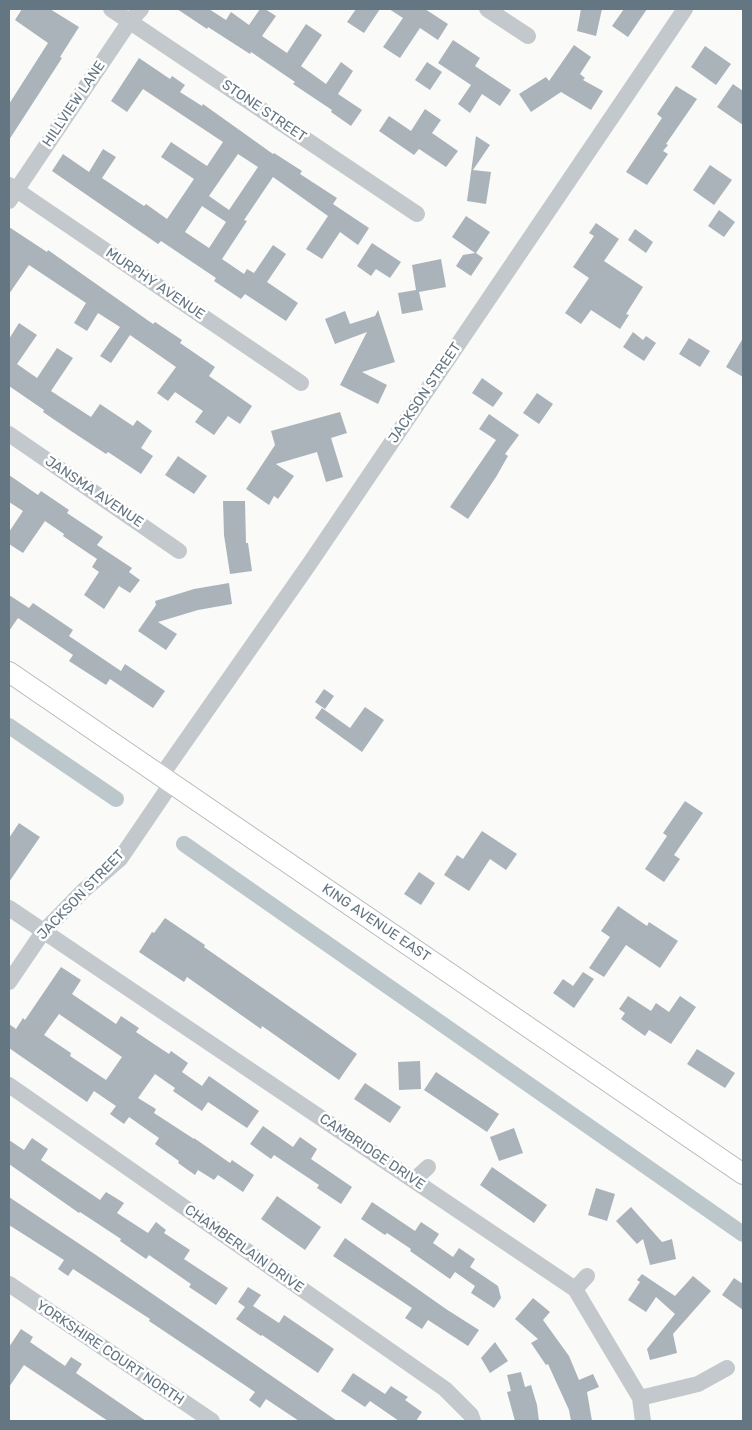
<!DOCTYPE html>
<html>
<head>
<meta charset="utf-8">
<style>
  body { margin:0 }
  #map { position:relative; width:752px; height:1430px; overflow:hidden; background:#fafaf8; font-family:Rubik,sans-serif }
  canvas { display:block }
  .frame { position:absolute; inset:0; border:10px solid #657683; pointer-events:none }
</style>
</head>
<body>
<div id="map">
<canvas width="752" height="1430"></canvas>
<div class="frame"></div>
</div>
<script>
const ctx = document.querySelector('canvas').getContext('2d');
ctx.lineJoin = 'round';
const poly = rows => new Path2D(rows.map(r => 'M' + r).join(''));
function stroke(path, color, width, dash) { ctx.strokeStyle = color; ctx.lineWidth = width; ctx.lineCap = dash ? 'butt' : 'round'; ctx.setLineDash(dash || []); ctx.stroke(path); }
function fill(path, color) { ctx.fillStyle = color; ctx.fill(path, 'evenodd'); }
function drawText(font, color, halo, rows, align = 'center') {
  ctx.font = font + ' Rubik,sans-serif'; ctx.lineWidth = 5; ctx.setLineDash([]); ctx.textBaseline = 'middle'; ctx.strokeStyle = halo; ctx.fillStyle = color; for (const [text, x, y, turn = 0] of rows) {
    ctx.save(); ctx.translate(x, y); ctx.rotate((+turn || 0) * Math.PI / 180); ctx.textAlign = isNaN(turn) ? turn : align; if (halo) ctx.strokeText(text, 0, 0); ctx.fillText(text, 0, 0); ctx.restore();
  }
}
stroke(poly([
  [9,726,116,799],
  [184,844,743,1234]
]), '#bbc7cb', 16);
fill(poly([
  [22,9,50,9,79,27,60,57,62,58,9,140,9,104,48,43,15,20],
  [177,9,209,9,226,20,231,12,249,25,260,9,265,9,276,16,262,36,287,53,306,24,322,35,301,66,326,84,341,62,353,71,338,94,362,110,351,126,331,112,332,110,293,84,295,82,251,52,250,54,208,27,207,29],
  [356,9,380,9,364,33,347,22],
  [389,9,425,9,448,24,438,40,420,28,400,58,383,47,403,18],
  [581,9,602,9,596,36,577,31],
  [624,9,647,9,628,37,612,26],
  [453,40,480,58,475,66,511,90,500,106,482,94,470,113,458,104,471,85,438,63],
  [574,45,591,57,580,74,585,78,583,80,603,91,591,110,561,92,531,112,519,94,546,77,549,81],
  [705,46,731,64,716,85,691,67],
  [139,58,170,79,172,76,185,85,180,92,202,106,203,104,273,154,274,153,302,171,300,174,337,198,333,204,369,228,358,245,340,232,322,259,306,249,328,216,273,177,244,220,247,221,222,259,244,274,247,269,254,273,273,245,286,254,267,282,298,303,286,321,245,294,241,299,214,281,216,278,161,241,158,244,52,171,63,154,89,172,103,149,116,157,102,178,144,206,146,204,167,219,194,179,161,157,171,142,207,166,223,142,143,89,127,112,111,101],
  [238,154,258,167,229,210,209,196],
  [202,206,226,222,209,248,185,232],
  [427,62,442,72,430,90,415,80],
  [733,84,743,91,743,125,717,107],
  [676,86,697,99,666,144,668,145,663,151,668,154,647,185,626,172,662,118,657,114],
  [425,109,441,120,432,133,458,151,446,167,419,149,414,155,379,131,389,116,411,131],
  [476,136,490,145,473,170,491,172,486,204,467,201],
  [710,165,732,180,714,205,693,190],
  [719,210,735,222,724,237,708,226],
  [466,216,490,232,476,253,483,258,471,276,456,266,463,255,475,253,452,237],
  [596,223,619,239,604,261,643,287,626,314,629,315,620,329,591,310,581,324,565,313,589,278,573,267,594,236,589,233],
  [9,227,47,252,48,250,153,324,155,322,182,340,180,343,215,367,209,376,252,406,240,424,228,416,214,435,195,422,203,411,175,392,168,401,157,393,176,367,130,335,111,363,100,356,120,327,98,313,87,331,74,323,86,303,29,265,9,294],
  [635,229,653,242,646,253,628,240],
  [372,243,401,262,390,278,376,269,371,276,357,266],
  [441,259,446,287,419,292,423,310,402,314,398,293,416,290,412,265],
  [378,310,395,362,362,372,387,385,378,404,340,385,367,332,335,344,325,319,345,311,350,324,375,316],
  [19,323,37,335,17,364,37,378,57,348,73,358,51,391,91,417,100,404,133,426,137,420,152,431,141,448,153,456,141,474,108,452,106,454,71,431,43,412,44,410,9,386,9,339],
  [633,332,643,340,646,336,656,343,644,361,623,347],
  [689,338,710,351,700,367,679,354],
  [743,338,743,377,726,367],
  [482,378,503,393,493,407,472,393],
  [537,393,553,404,539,424,523,413],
  [340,412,347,433,331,438,343,477,326,482,317,452,276,464,294,476,278,499,274,496,269,505,246,489,275,445,271,431],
  [489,414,519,435,505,454,508,456,496,477,468,519,450,507,496,440,479,429],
  [178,456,207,476,194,494,165,475],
  [9,475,38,495,41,491,69,510,67,513,103,537,97,545,132,568,129,572,140,580,130,593,119,586,104,609,84,595,99,572,92,567,97,559,63,536,64,534,45,521,23,553,9,544,9,532,23,511,9,502],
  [223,501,245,501,246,543,248,543,252,571,230,574,224,535],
  [229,583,232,604,198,610,158,622,177,634,166,650,138,631,156,605,155,601,194,589],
  [9,595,29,608,33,603,73,630,69,636,121,671,125,664,165,691,153,708,110,679,106,685,69,661,73,655,18,618,9,631],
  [324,689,334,696,325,709,315,702],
  [365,707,384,720,362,752,315,718,322,708,350,728],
  [685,801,703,813,674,855,680,859,664,882,645,869,667,836,663,833],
  [19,823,40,837,9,882,9,838],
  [482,831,517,854,506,870,490,859,469,891,444,875,457,855,463,859],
  [419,872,435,883,421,905,404,894],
  [618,906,647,926,649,922,678,941,660,968,626,945,604,977,589,968,610,937,601,931],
  [165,918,205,945,204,947,357,1054,339,1080,262,1026,261,1029,187,977,184,982,139,952,152,932,154,933],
  [61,967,81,980,72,994,116,1024,121,1016,139,1028,136,1032,169,1054,171,1051,188,1063,182,1072,202,1086,209,1076,259,1111,247,1128,208,1102,202,1111,173,1091,175,1088,155,1074,138,1098,156,1109,154,1113,194,1139,194,1138,230,1163,232,1160,254,1175,243,1192,218,1175,214,1180,198,1170,195,1175,178,1163,179,1161,155,1144,159,1138,129,1117,124,1124,110,1114,116,1106,94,1091,87,1102,9,1048,9,1024,16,1029,23,1018,25,1020],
  [59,1014,122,1057,106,1080,70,1056,71,1053,44,1035],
  [583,972,594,979,574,1008,553,993,563,979,573,986],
  [628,996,651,1011,656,1003,669,1012,680,996,696,1007,671,1044,649,1030,645,1036,621,1019,625,1013,619,1009],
  [697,1049,735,1073,725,1088,687,1064],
  [420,1061,421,1089,399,1090,398,1062],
  [436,1072,499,1114,487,1132,424,1090],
  [365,1083,401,1107,390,1123,354,1099],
  [263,1126,293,1147,300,1137,317,1149,311,1159,352,1187,341,1204,317,1188,319,1185,274,1155,271,1159,250,1144],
  [514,1128,523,1153,499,1161,490,1137],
  [32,1138,48,1149,41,1160,100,1200,106,1192,124,1203,117,1213,148,1233,156,1222,166,1230,164,1233,190,1250,184,1259,228,1288,216,1305,189,1287,191,1284,149,1255,146,1259,120,1241,121,1239,80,1212,79,1213,9,1164,9,1140,24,1150],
  [492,1167,547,1205,534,1223,480,1185],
  [596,1188,615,1194,607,1221,588,1215],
  [277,1196,321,1227,305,1250,261,1219],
  [9,1197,96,1255,337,1421,299,1421,266,1399,260,1408,249,1400,255,1392,149,1321,150,1319,73,1269,68,1276,58,1269,64,1260,9,1225],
  [372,1202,415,1231,421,1222,439,1234,433,1243,453,1257,459,1248,475,1259,470,1267,498,1286,501,1298,494,1308,471,1293,475,1286,455,1272,450,1279,410,1251,411,1249,387,1233,385,1235,361,1219],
  [631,1207,662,1242,672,1239,676,1259,650,1265,643,1239,637,1244,616,1221],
  [345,1238,446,1309,479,1330,468,1346,428,1320,422,1329,405,1318,412,1308,333,1256],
  [642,1274,675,1296,693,1276,711,1291,673,1334,677,1353,650,1360,647,1349,675,1314,656,1297,646,1312,628,1300,640,1282,637,1280],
  [734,1278,743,1284,743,1310,722,1295],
  [248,1287,261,1295,253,1306,279,1323,284,1315,334,1349,318,1373,262,1335,261,1336,236,1319,245,1307,238,1302],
  [533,1298,550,1312,543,1320,569,1356,579,1380,593,1374,599,1387,587,1392,592,1421,571,1421,569,1410,548,1364,546,1365,531,1343,538,1339,515,1319],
  [21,1329,33,1337,30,1342,65,1366,71,1357,82,1364,76,1373,146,1421,108,1421,24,1365,9,1387,9,1347],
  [495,1342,508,1361,490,1373,481,1358],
  [521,1372,525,1387,531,1385,537,1405,539,1421,515,1421,507,1392,511,1391,507,1375],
  [353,1373,385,1394,391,1386,408,1397,405,1400,422,1412,416,1421,399,1421,370,1401,365,1407,341,1391]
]), '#aab3b9');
const major = poly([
  [9,672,743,1174]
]);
stroke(major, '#b5babe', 22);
stroke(poly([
  [111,9,417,214],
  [487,9,528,36],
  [9,185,301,383],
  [9,201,130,21,141,9],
  [9,434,179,551],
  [161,776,310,563,685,9],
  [9,908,575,1289,640,1398,643,1421],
  [9,982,43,932,84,890,120,859,171,784],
  [9,1085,445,1389,471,1415,473,1421],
  [414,1180,428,1167],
  [9,1284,212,1421],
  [575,1289,587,1276],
  [640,1398,698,1384,727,1368]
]), '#c3c8cc', 16);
stroke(major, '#fff', 20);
drawText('14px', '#657683', '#fff', [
  ["HILLVIEW LANE",74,104,-56],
  ["STONE STREET",264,111,34],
  ["MURPHY AVENUE",155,284,34],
  ["JACKSON STREET",425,393,-56],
  ["JANSMA AVENUE",94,492,34],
  ["JACKSON STREET",81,895,-46],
  ["KING AVENUE EAST",376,923,34],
  ["CAMBRIDGE DRIVE",372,1152,34],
  ["CHAMBERLAIN DRIVE",244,1249,35],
  ["YORKSHIRE COURT NORTH",110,1353,34]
]);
</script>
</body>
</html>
